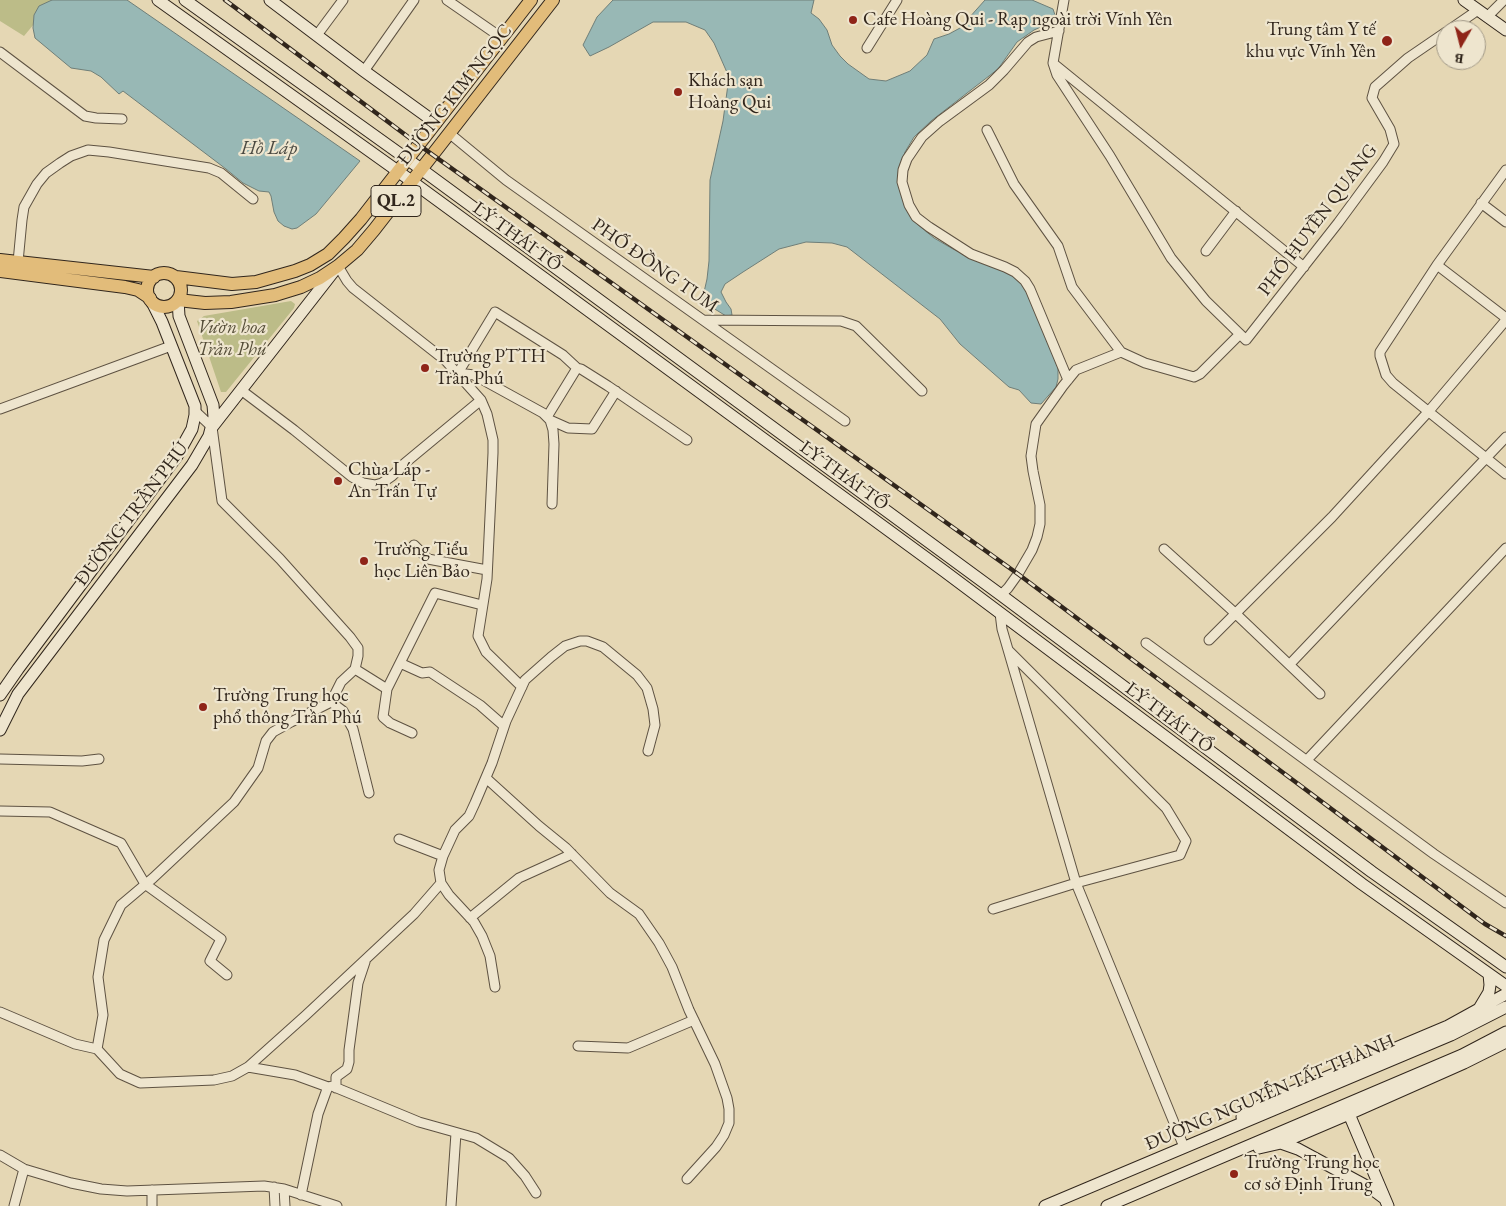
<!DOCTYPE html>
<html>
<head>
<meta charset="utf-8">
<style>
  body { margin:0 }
  #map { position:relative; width:1506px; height:1206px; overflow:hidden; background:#e5d7b4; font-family:"EB Garamond",serif }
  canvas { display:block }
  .north { position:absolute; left:1436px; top:20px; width:50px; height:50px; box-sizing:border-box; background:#eee5ce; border:1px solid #a29987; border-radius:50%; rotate:188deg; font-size:14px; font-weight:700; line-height:20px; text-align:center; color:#31261c }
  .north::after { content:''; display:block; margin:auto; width:18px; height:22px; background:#8f2418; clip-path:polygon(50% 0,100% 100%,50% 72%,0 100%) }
</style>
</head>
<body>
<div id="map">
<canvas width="1506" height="1206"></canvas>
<div class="north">B</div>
</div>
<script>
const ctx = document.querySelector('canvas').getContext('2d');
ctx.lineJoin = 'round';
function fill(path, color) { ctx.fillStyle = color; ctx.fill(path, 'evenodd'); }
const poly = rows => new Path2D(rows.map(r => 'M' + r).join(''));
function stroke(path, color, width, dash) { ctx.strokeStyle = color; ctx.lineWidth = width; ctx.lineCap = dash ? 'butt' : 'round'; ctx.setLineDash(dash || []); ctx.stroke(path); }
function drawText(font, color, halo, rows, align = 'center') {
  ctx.font = font + ' "EB Garamond",serif'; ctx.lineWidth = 4.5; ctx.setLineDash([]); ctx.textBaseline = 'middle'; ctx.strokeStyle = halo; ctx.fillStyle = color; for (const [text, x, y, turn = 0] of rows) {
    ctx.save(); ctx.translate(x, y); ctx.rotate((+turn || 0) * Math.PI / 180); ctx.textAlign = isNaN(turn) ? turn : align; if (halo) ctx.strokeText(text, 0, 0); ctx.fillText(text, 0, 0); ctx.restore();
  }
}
fill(poly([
  [0,0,54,0,24,36,0,21],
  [291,301,295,304,294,308,226,392,221,392,197,321,204,316]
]), '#bcbc88');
const water = poly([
  [52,0,127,0,360,161,316,214,297,228,292,229,284,226,278,221,274,212,271,196,269,192,259,191,243,183,226,169,123,91,119,94,101,77,91,71,71,68,35,38,33,28,34,15,39,6,52,0],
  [613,0,814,0,811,13,819,19,827,30,832,45,840,56,848,64,869,79,886,81,910,71,927,55,934,39,949,34,960,28,985,0,1032,0,1053,9,1055,15,1052,22,1034,30,1017,42,998,69,931,121,914,137,905,152,899,171,906,206,917,224,934,238,953,249,1016,277,1028,291,1056,358,1058,369,1058,379,1056,387,1041,404,1031,403,1019,390,1009,387,960,344,940,319,847,247,832,243,806,242,779,249,743,272,725,284,721,292,726,302,731,309,732,315,726,316,702,301,707,279,709,261,710,180,723,121,729,77,714,43,705,30,686,22,653,22,609,47,590,56,583,45,597,17,613,0]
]);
fill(water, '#98b8b5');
stroke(water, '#6f7e78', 1);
const street = poly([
  [447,0,502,38],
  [1064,0,1053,63,1057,75,1110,156,1171,258,1206,301,1246,340,1338,223,1383,162,1394,144,1390,129,1372,98,1375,87,1408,58,1446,32],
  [1487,17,1504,0],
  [1449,30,1478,10],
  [1059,31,1036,37,1028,42,1004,70,989,85,940,121,922,137,907,159,903,170,902,182,909,205,916,217,929,227,971,254,1005,267,1015,272,1025,281,1030,289,1068,380],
  [317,35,343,0],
  [867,48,897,0],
  [0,52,85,116,96,118,122,119],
  [1054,64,1304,267],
  [364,71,414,0],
  [987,130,1014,184,1058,246,1072,287,1121,352,1145,363,1194,377,1200,374,1240,334],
  [449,133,506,180,845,421],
  [1506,170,1437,265,1380,352,1380,356,1386,375,1393,383,1506,474],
  [1481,203,1506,222],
  [1206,251,1236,211],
  [18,262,22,220,24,207,37,184,46,173,60,163,71,156,88,150,109,152,209,168,221,173,253,199],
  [1437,265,1506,318],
  [338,266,347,281,353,288,446,361,481,400,487,414,493,440,493,453,487,579,478,636,486,652,522,687],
  [704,320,841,321,856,326,922,391],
  [577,368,581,369,608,386,687,440],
  [241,390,294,430,352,477,363,483,375,485,382,483,392,476,405,463,481,400],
  [0,409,171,346],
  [547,417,577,368,563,355,495,312,458,373,474,375,543,413,550,420,553,430,554,444,552,504],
  [550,420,568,428,592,429,616,391],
  [414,545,428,559,487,570],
  [1164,549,1235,613,1320,694],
  [1001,595,1008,588,1018,574,1032,550,1037,537,1040,524,1040,505,1033,471,1031,456,1036,424,1063,386,1076,370,1121,352],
  [1000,613,1002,629,1076,883,1184,1147],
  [1209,640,1332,517,1429,411,1506,320],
  [1146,643,1434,854,1506,903],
  [400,663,435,593,482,605],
  [1290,664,1506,437],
  [355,669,387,689,400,663,422,673,430,672,480,705,504,726],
  [387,689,383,717,390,723,412,733],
  [331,702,343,711,353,729,369,793],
  [0,759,82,761,99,759],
  [1307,760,1506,548],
  [486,778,539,826,566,848,610,893,639,914,659,943,672,967,689,1010,715,1064,727,1098,729,1109,729,1123,724,1135,716,1147,687,1179],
  [0,811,50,812,121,843,145,884,221,939,210,961,227,975],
  [399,839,443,856],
  [993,909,1076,883,1180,855,1186,841,1166,808,1009,651],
  [470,918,519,878,572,854],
  [495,987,490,956,482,936,474,922,449,895,441,883,439,870,443,856,455,830,469,816,475,803,492,763,506,721,525,680,551,657,565,646,580,641,587,641,603,647,637,675,647,688,653,709,655,725,648,751],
  [0,1012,75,1044,97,1049,120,1074,140,1083,214,1080,232,1076,248,1067,306,1015,414,914,441,883],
  [578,1046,628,1048,694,1020],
  [97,1049,103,1015,98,977,104,940,121,905,153,878,234,802,258,768,266,741,273,732,291,722,331,702,341,682,355,669,358,656,358,648,350,637,280,559,222,501,212,427,195,411],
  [248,1067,295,1075,328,1087],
  [336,1088,336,1077,347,1069,349,1062,349,1050,358,983,365,962],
  [0,1155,24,1169,71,1183,101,1189,127,1191,264,1186,284,1189,337,1206],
  [274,1187,275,1206],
  [284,1189,285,1206],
  [152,1190,152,1206],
  [301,1195,318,1114,326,1092,328,1087,332,1086,419,1122,476,1138,509,1158,525,1176,536,1193],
  [14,1206,24,1169],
  [451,1206,456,1133]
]);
const secondary = poly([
  [158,0,399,172,944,571,1362,884,1506,986],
  [185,0,421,169,1001,595,1372,872,1506,967],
  [270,0,364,71,436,123],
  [1464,0,1506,30],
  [213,426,334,271],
  [0,695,18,669,177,456,192,429,195,415,195,406,162,322,150,298],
  [0,730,18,694,192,465,209,436,214,417,213,405,179,316,178,300],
  [1480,1007,1489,992,1490,985,1489,974],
  [1349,1114,1388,1206],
  [1242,1117,1263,1104,1448,1026,1506,994],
  [1281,1143,1298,1149,1372,1189,1384,1198],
  [1259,1148,1281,1143,1349,1114,1464,1063,1506,1042],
  [1045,1206,1451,1035,1506,1007],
  [1107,1206,1462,1055,1506,1032]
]);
const primary = poly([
  [0,260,154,277],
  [0,271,125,287,138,290,150,298],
  '147 290a17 17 0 1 1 34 0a17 17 0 1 1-34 0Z',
  [176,277,232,284,256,282,295,271,310,265,328,254,344,238,361,219,531,0],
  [178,300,205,303,231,302,275,295,301,287,320,278,338,266,357,250,374,230,553,0]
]);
stroke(street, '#5e5242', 11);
stroke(secondary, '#31261c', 13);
stroke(primary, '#31261c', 14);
stroke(street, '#eee5ce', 9);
stroke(secondary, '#eee5ce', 11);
stroke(primary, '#e2bc7a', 12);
const rail = poly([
  [225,0,419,145,1018,574,1485,924,1506,936]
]);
stroke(rail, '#31261c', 4.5);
stroke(rail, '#eee5ce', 2.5, [8]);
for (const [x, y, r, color] of [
  [853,20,5,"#8f2418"],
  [1387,41,6,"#8f2418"],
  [678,92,5,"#8f2418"],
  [425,368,5,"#8f2418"],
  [338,481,5,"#8f2418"],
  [364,561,5,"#8f2418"],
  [203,707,5,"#8f2418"],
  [1234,1174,5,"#8f2418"]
]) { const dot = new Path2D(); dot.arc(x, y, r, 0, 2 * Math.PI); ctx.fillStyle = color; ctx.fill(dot); stroke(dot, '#eee5ce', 2); }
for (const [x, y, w] of [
  [396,201,50]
]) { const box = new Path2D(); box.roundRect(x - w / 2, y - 15.5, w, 31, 4); ctx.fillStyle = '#eee5ce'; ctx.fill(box); stroke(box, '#31261c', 1); }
drawText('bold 18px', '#31261c', null, [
  ["QL.2",396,201]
]);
drawText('19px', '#31261c', '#eee5ce', [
  ["Cafe Hoàng Qui - Rạp ngoài trời Vĩnh Yên",863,20],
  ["Trung tâm Y tế",1376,30,"right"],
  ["khu vực Vĩnh Yên",1376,52,"right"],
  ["Khách sạn",688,81],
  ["Hoàng Qui",688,103],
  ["Trường PTTH",435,357],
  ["Trần Phú",435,379],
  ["Chùa Láp -",348,470],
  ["An Trấn Tự",348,492],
  ["Trường Tiểu",374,550],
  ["học Liên Bảo",374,572],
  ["Trường Trung học",213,696],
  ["phổ thông Trần Phú",213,718],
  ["Trường Trung học",1244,1163],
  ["cơ sở Định Trung",1244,1185]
], 'left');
drawText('19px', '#31261c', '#eee5ce', [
  ["ĐƯỜNG KIM NGỌC",455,95,-52],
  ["PHỐ HUYỀN QUANG",1318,220,-53],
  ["LÝ THÁI TỔ",517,237,36],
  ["PHỐ ĐỒNG TUM",655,266,35],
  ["LÝ THÁI TỔ",844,476,36],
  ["ĐƯỜNG TRẦN PHÚ",132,514,-53],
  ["LÝ THÁI TỔ",1169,718,37],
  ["ĐƯỜNG NGUYỄN TẤT THÀNH",1270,1093,-23]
]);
drawText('italic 19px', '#544c37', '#eee5ce', [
  ["Vườn hoa",232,328],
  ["Trần Phú",232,350]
]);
drawText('italic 20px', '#4b4a42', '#eee5ce', [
  ["Hồ Láp",269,149]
]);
</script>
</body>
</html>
